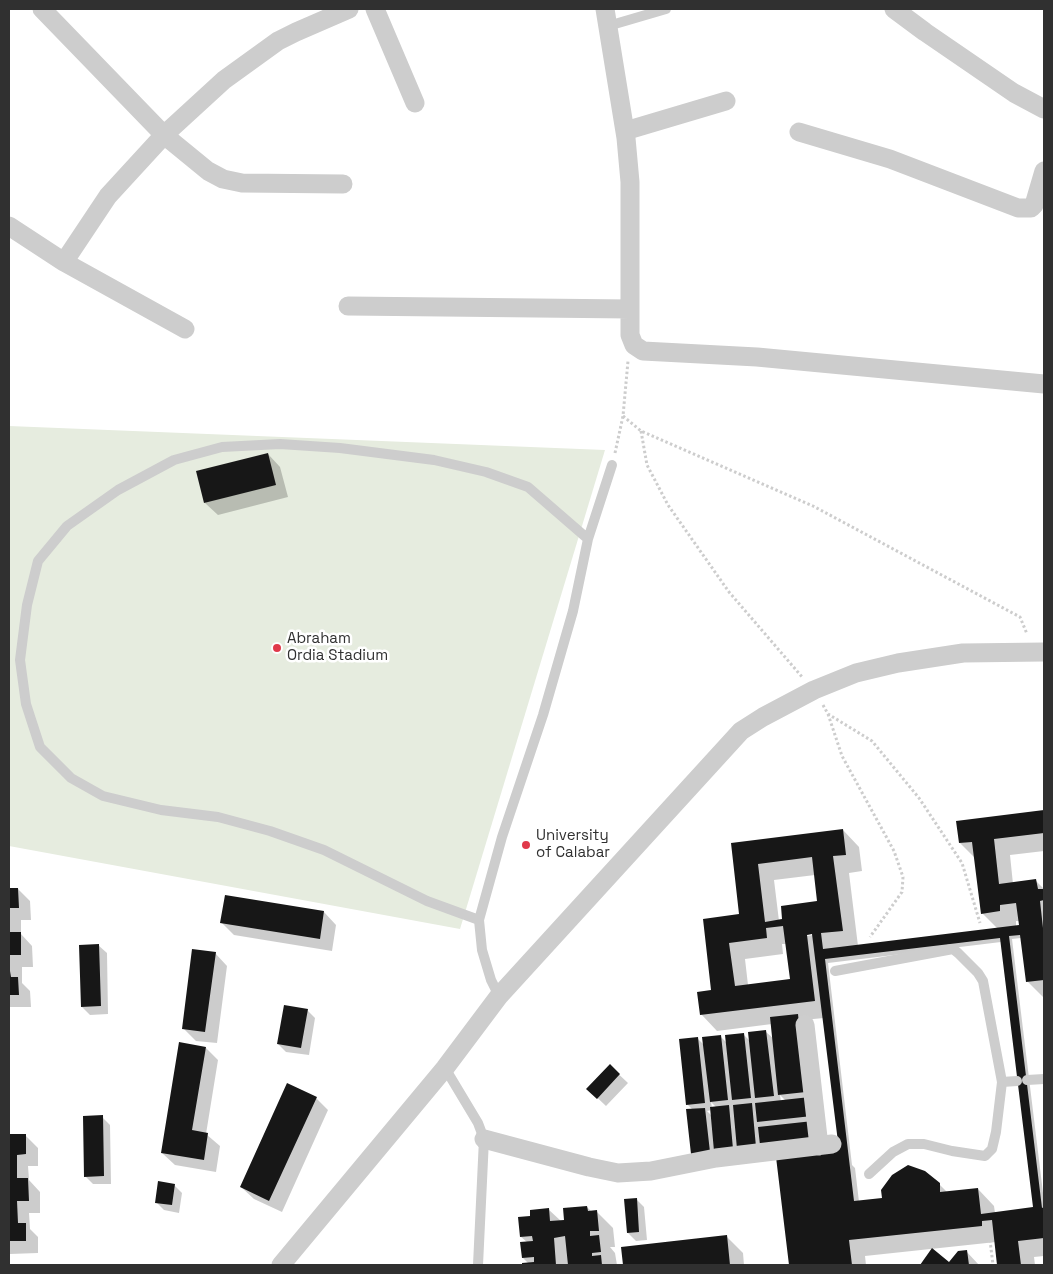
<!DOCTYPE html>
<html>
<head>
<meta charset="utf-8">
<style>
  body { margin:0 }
  #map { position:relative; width:1053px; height:1274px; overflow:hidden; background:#fff; font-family:"Space Grotesk",sans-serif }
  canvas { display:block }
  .frame { position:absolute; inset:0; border:10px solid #303030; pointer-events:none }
</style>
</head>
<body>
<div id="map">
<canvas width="1053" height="1274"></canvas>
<div class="frame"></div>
</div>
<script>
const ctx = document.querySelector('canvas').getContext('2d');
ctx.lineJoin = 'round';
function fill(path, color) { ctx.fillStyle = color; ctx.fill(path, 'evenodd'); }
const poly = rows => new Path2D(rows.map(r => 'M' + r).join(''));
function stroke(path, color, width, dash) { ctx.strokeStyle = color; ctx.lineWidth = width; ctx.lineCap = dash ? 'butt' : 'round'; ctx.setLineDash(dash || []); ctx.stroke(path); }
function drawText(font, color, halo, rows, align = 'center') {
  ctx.font = font + ' "Space Grotesk",sans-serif'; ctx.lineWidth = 5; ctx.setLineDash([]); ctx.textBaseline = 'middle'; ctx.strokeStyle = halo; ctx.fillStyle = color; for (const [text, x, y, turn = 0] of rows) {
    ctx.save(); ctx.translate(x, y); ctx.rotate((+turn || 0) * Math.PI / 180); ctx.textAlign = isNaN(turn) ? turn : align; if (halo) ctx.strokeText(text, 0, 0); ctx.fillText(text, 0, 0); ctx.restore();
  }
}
fill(poly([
  [9,426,605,450,460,929,9,846]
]), '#e6ecdf');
fill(poly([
  [268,454,280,467,288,497,218,515,205,503],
  [1044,811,1044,851,1010,855,1013,884,1036,881,1044,889,1044,998,1027,981,1021,938,1012,939,1044,1201,1044,1256,1034,1257,1035,1265,998,1265,996,1242,865,1256,866,1265,790,1265,778,1158,840,1151,824,1018,803,1020,819,1124,747,1157,700,1161,693,1110,687,1104,697,1038,705,1046,720,1036,727,1043,743,1034,750,1041,766,1032,774,1039,772,1024,717,1031,701,1014,712,991,704,920,741,916,732,844,843,830,859,847,862,871,849,873,858,946,998,929,982,913,975,858,960,843,958,822],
  [815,875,819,902,779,921,774,880],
  [1016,921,1019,921,1020,926,1016,927],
  [813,933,813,935,801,937],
  [1001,942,1034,1209,995,1213,994,1206,978,1189,947,1192,939,1184,883,1199,859,1202,855,1168,852,1165,828,963],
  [782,944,787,944,791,980,748,985,745,959,783,954],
  [780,1095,786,1101,781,1102],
  [711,1102,717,1108,712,1108],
  [712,1110,712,1116,707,1111],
  [9,889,18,889,30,901,31,920,21,920,21,934,32,946,33,967,22,967,22,983,30,991,31,1007,9,1007],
  [324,912,336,925,332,951,234,935,222,923],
  [98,945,107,953,108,1014,90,1015,82,1007],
  [215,953,227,966,217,1043,196,1041,183,1028],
  [307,1010,315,1018,309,1055,286,1052,278,1044],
  [206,1048,218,1060,206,1134,220,1146,216,1172,175,1165,162,1153],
  [610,1066,628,1083,606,1106,588,1089],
  [316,1098,328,1110,282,1212,254,1199,241,1187],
  [102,1117,110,1125,111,1184,93,1184,85,1176],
  [25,1135,38,1148,38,1166,28,1166,29,1180,40,1192,40,1213,29,1213,30,1229,38,1237,38,1253,10,1254,9,1252,9,1136],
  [174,1185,182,1193,179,1213,164,1210,156,1202],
  [636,1199,644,1207,647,1240,636,1241,628,1233],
  [587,1207,592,1212,597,1212,613,1228,615,1247,610,1247,615,1253,617,1265,523,1265,523,1264,528,1263,523,1258,527,1242,521,1237,532,1217,548,1209,561,1221,565,1221],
  [726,1236,743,1253,744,1265,624,1265,622,1248],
  [933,1250,949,1264,966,1251,979,1265,922,1265]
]), '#0003');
fill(poly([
  [268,453,276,485,204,503,196,471],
  [1044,810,1044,833,994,839,999,884,1036,879,1038,889,1044,889,1044,900,1040,901,1044,937,1044,980,1026,982,1020,935,1009,936,1042,1208,1044,1207,1044,1238,1018,1241,1021,1265,997,1265,992,1220,982,1221,982,1226,849,1240,852,1265,789,1265,776,1157,839,1150,812,934,807,935,815,1001,700,1015,697,992,711,990,703,919,739,914,731,843,843,829,846,855,833,856,843,931,821,933,823,949,1019,925,1016,903,1000,905,1000,911,981,914,972,842,959,843,956,821],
  [812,857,817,901,781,906,782,919,765,922,758,864],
  [783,926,790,979,735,986,729,943,767,938,766,928],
  [1000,938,1033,1207,981,1214,978,1188,940,1192,940,1183,925,1171,908,1165,892,1175,881,1190,882,1198,854,1201,825,959],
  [9,888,18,888,19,908,9,908],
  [225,895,324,911,320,939,220,923],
  [9,932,21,932,21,955,9,955],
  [99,944,101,1006,81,1007,79,945],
  [192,949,216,952,205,1032,182,1029],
  [9,971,10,971,11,977,18,977,19,995,9,995],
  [284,1005,308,1009,301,1048,277,1044],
  [798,1014,806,1092,778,1095,770,1017],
  [766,1030,774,1096,755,1098,748,1032],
  [744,1033,751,1098,732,1100,725,1035],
  [721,1035,728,1100,710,1102,702,1037],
  [698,1037,705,1103,686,1105,679,1039],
  [179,1042,206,1047,192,1130,208,1133,204,1160,161,1153],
  [610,1064,620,1074,597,1099,586,1089],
  [287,1083,317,1097,269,1201,240,1187],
  [810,1097,812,1116,757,1122,755,1103],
  [752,1103,756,1147,737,1149,733,1105],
  [729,1105,733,1149,714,1151,710,1107],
  [705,1108,710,1152,691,1154,686,1109],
  [103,1115,104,1176,84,1177,83,1116],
  [813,1121,815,1139,760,1145,758,1127],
  [9,1134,26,1134,26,1154,17,1155,17,1178,28,1178,29,1201,17,1201,18,1223,26,1223,26,1241,9,1241],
  [158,1181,175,1184,172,1205,155,1203],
  [637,1198,639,1232,627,1233,624,1199],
  [587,1206,588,1211,597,1210,599,1231,590,1231,590,1236,599,1235,601,1252,592,1253,592,1256,601,1255,602,1265,568,1265,565,1236,554,1238,556,1265,522,1265,522,1263,534,1262,534,1257,522,1258,520,1242,533,1241,532,1236,520,1237,518,1217,530,1216,530,1210,549,1208,550,1221,564,1220,563,1208],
  [727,1235,730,1265,623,1265,621,1247],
  [932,1248,949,1262,958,1251,967,1250,969,1265,920,1265]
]), '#171717');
stroke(poly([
  [623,416,641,431,813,506,1020,617,1027,634],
  [641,431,647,465,668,505,729,592,803,678],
  [615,453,623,416,628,361],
  [823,705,828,714,872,741,919,798,962,863,980,923],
  [828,714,842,756,894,851,903,877,902,892,870,937],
  [990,1240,993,1265]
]), '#cdcdcd', 3, [2.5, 2.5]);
stroke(poly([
  [608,26,666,9],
  [479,920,427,901,324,850,270,831,218,817,161,810,103,796,71,778,40,747,26,704,20,660,27,605,38,561,67,526,118,490,174,460,222,447,280,444,340,448,434,460,486,472,528,487,588,539],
  [835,971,953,949,958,953,978,973,983,981,1002,1082,996,1132,992,1149,985,1156,952,1151,924,1144,908,1144,893,1152,869,1174],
  [499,996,491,980,482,950,479,920,502,837,543,715,573,611,588,539,612,465],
  [445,1068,478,1123,484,1139,478,1265],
  [1027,1080,1044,1079],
  [1002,1082,1017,1081]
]), '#cdcdcd', 10);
stroke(poly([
  [42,9,164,135,208,171,223,179,242,183,343,184],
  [375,9,415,103],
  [605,9,626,138,630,182,630,335,634,345,643,351,757,357,1044,384],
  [894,9,925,32,1014,93,1044,109],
  [625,131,726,101],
  [799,132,890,159,1018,208,1031,208,1034,205,1044,171],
  [9,226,64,262,185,329],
  [64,262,108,196,164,135,224,80,278,41,296,32,349,9],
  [348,306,630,309],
  [805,1025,819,1146],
  [484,1139,589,1167,618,1173,651,1171,716,1158,832,1144],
  [281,1265,445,1068,499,996,741,731,763,717,814,690,856,673,898,663,963,653,1044,652]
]), '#cdcdcd', 19);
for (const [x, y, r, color] of [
  [277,648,5,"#e0394a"],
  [526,845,5,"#e0394a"]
]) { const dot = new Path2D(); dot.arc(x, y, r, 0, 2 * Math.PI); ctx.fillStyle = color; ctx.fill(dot); stroke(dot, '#fff', 2); }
drawText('15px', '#303030', '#fff', [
  ["Abraham",287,639],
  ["Ordia Stadium",287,656],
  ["University",536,836],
  ["of Calabar",536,853]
], 'left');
</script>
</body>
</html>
